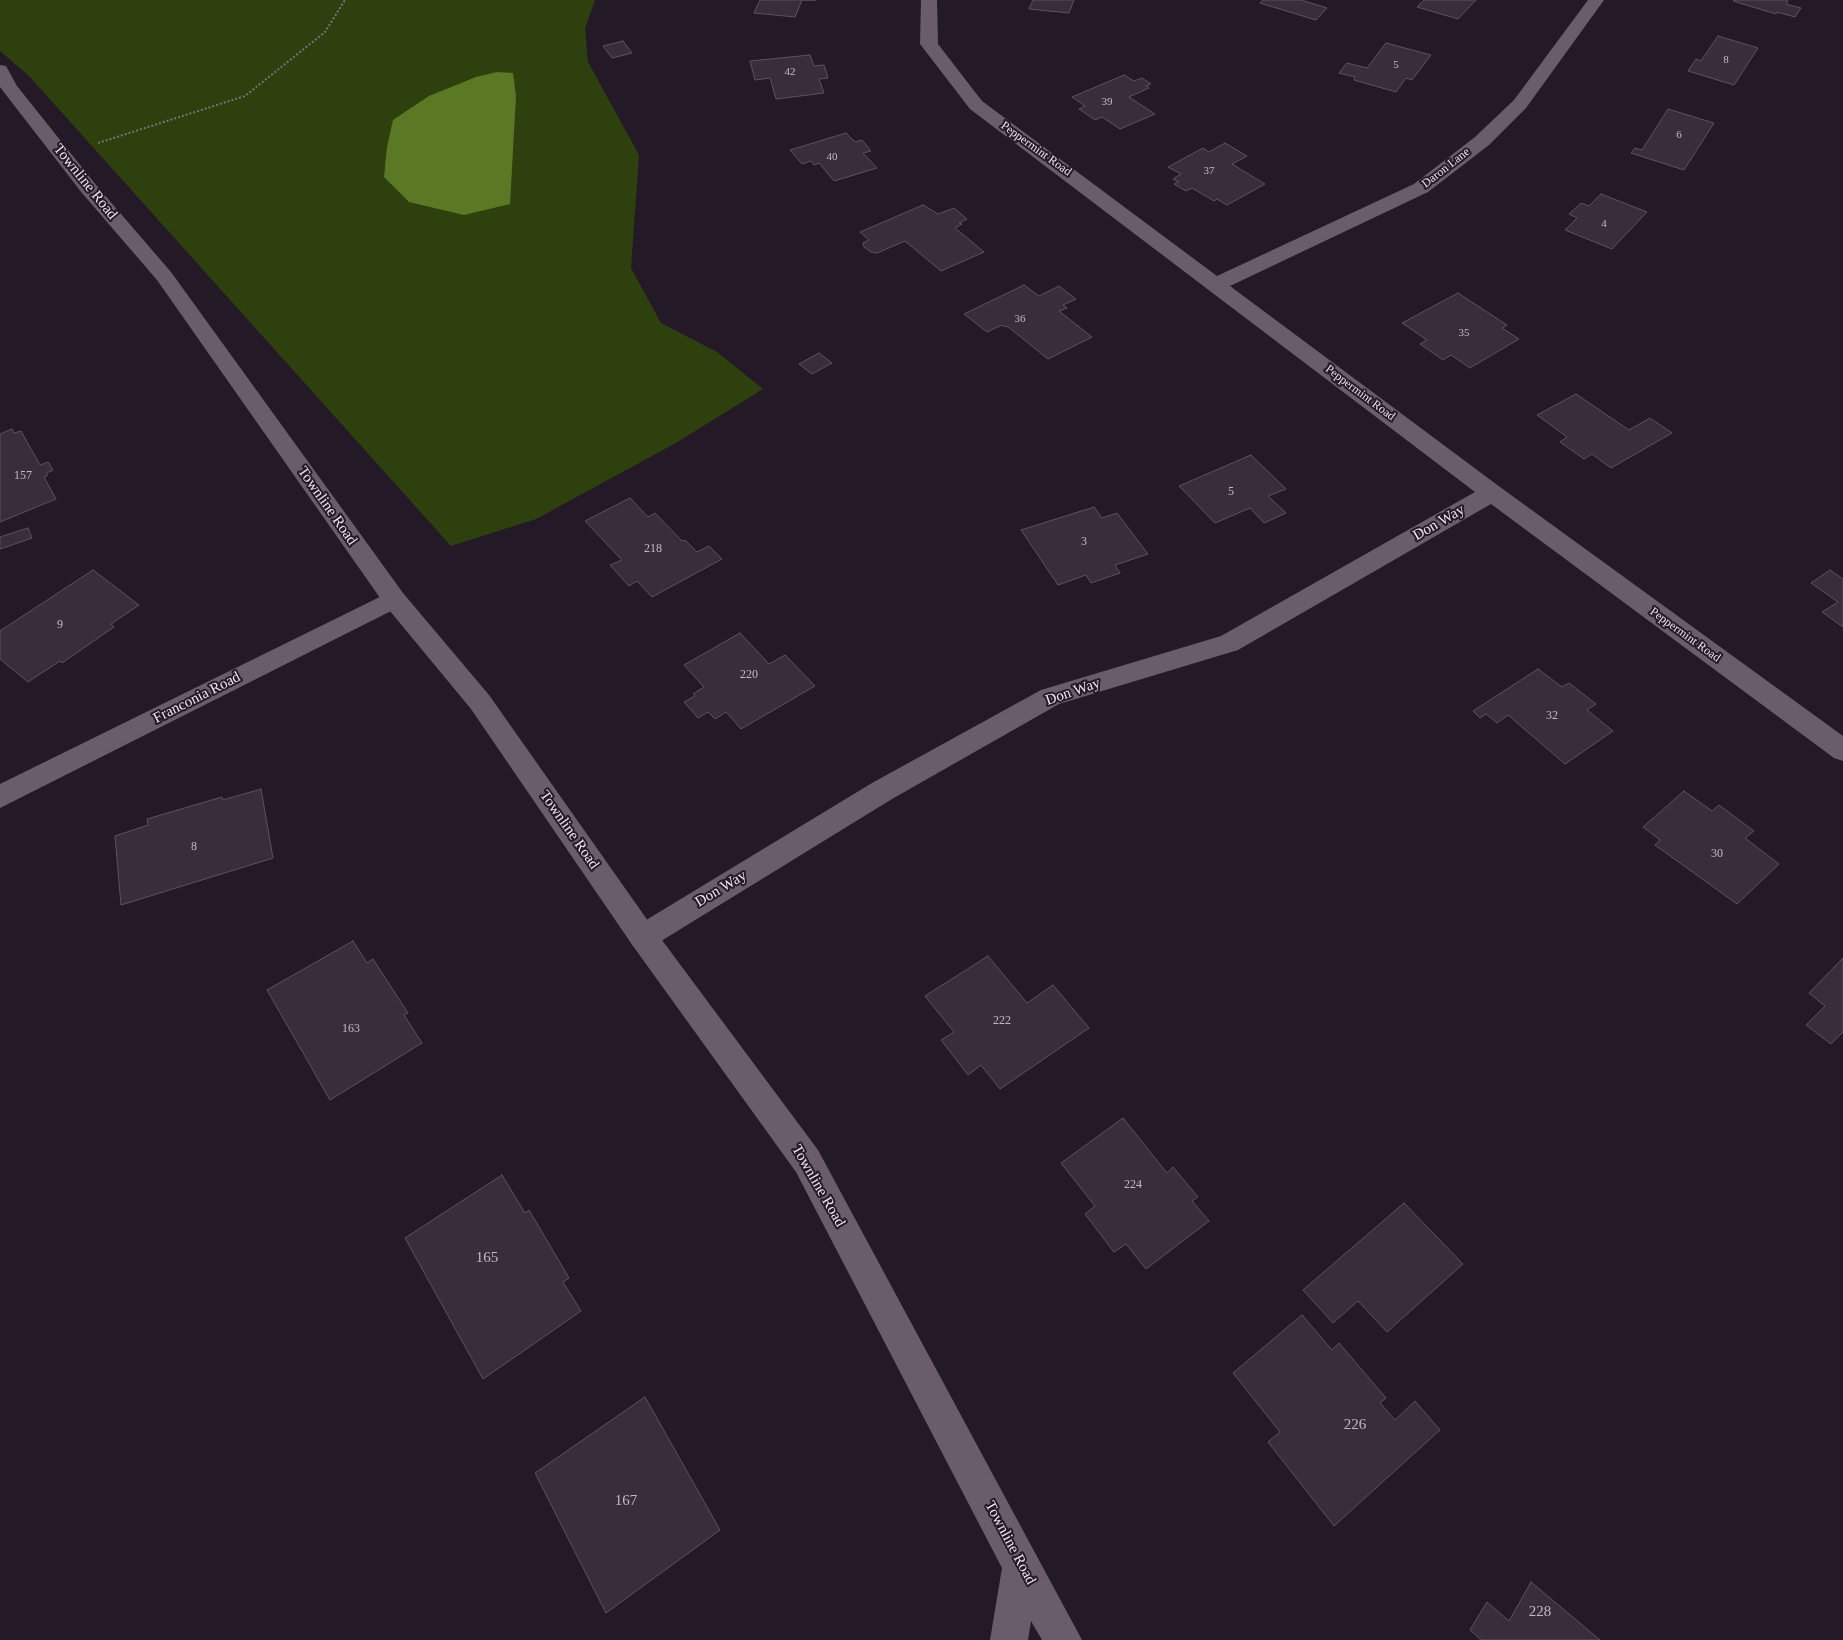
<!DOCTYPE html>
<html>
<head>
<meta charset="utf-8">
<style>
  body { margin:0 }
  canvas { display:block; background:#241926 }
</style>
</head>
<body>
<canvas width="1843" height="1640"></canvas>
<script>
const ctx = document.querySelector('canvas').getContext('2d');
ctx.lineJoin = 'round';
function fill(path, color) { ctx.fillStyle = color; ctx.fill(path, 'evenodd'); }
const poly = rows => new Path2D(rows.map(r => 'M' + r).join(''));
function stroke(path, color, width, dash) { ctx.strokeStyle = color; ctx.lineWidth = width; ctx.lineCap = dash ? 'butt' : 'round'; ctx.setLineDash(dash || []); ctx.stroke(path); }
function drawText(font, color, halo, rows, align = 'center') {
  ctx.font = font + ' Georgia,serif'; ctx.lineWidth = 4; ctx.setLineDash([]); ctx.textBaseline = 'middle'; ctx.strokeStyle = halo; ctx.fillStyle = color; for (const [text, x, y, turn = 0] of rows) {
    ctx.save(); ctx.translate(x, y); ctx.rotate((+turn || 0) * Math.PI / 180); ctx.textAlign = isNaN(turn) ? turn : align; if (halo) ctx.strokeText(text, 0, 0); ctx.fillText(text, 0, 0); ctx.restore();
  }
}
fill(poly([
  [0,0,595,0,585,28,588,62,639,155,631,268,661,323,717,352,763,389,674,444,536,519,451,546,29,76,0,51]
]), '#2e400d');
fill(poly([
  [497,72,513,73,516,96,510,204,464,215,409,202,384,177,387,147,393,120,429,96,476,77]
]), '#5b7825');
const building = poly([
  [760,0,816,0,802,0,795,17,754,13,760,0],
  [1033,0,1074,0,1069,13,1029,9,1033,0],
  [1263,0,1301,0,1327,8,1316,20,1260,3,1263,0],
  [1424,0,1476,0,1458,19,1417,7,1424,0],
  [1734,0,1788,0,1786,4,1801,8,1795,17,1777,12,1776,14,1733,1,1734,0],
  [1718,36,1758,48,1734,85,1688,71,1696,59,1701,61,1718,36],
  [623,41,632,53,612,58,603,46,623,41],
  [1386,43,1431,55,1412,80,1406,78,1396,92,1354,80,1355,77,1339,73,1347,63,1367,68,1386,43],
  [810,55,814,66,824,65,828,78,819,79,824,93,776,99,770,78,755,80,750,61,810,55],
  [1124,75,1134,81,1142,78,1151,84,1146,86,1149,88,1129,97,1155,114,1120,129,1102,117,1095,120,1079,109,1085,106,1072,97,1124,75],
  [1668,109,1714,123,1684,170,1631,153,1635,148,1642,150,1668,109],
  [846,133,855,142,862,140,871,151,863,153,877,168,834,181,819,163,814,165,811,161,802,164,790,150,846,133],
  [1225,143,1247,156,1232,164,1265,184,1227,205,1217,199,1214,201,1192,188,1186,191,1174,184,1179,182,1173,179,1181,174,1168,167,1203,148,1209,152,1225,143],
  [1601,194,1647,212,1612,249,1565,230,1577,218,1569,214,1581,203,1589,206,1601,194],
  [923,205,938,214,954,208,967,219,959,223,962,224,955,228,984,252,941,271,905,241,877,253,871,252,864,247,863,243,869,240,860,232,923,205],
  [1024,285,1039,296,1059,286,1076,299,1063,305,1067,308,1059,311,1092,337,1048,359,1007,326,1005,327,1002,325,987,332,964,314,1024,285],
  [1458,293,1507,325,1502,328,1519,339,1470,368,1451,355,1443,360,1420,344,1427,340,1402,323,1458,293],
  [819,353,832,363,812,374,799,364,819,353],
  [1576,394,1629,430,1650,418,1672,433,1611,468,1592,454,1584,459,1560,442,1567,437,1537,415,1576,394],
  [12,429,14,433,21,431,40,465,48,462,53,470,47,473,47,476,44,477,56,499,0,522,0,434,12,429],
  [1251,455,1286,489,1268,496,1286,513,1264,523,1250,508,1215,523,1179,486,1251,455],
  [630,498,648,517,655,513,682,541,685,540,697,552,709,546,722,559,652,597,637,581,629,586,610,565,622,560,585,521,630,498],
  [1094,507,1102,518,1117,513,1148,554,1115,565,1120,573,1091,583,1086,575,1058,585,1021,530,1094,507],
  [28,528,32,538,0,549,0,537,28,528],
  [93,570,139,605,111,624,114,627,62,663,60,661,28,682,0,659,0,631,93,570],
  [1830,570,1843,579,1843,627,1822,612,1838,602,1811,583,1830,570],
  [740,633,769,664,785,655,815,686,741,729,726,712,715,719,708,712,698,718,684,702,695,696,693,694,704,687,684,665,740,633],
  [1538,669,1562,687,1569,683,1596,704,1587,710,1613,731,1565,764,1508,715,1497,723,1486,714,1480,718,1473,711,1538,669],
  [261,789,273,858,121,905,115,836,148,825,147,819,222,797,223,800,261,789],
  [1684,791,1712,811,1719,805,1754,831,1745,838,1779,864,1737,904,1655,845,1660,840,1643,827,1684,791],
  [353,941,367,963,373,959,408,1013,404,1015,422,1043,330,1100,267,990,353,941],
  [988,956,1027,1003,1053,985,1089,1028,1000,1089,981,1065,968,1075,941,1040,954,1032,925,996,988,956],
  [1843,958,1843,1032,1831,1044,1806,1025,1825,1006,1809,993,1843,958],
  [1123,1118,1167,1173,1173,1167,1198,1197,1192,1201,1209,1221,1146,1269,1126,1244,1114,1252,1085,1214,1095,1206,1061,1163,1123,1118],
  [502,1175,525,1213,529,1210,569,1278,563,1282,581,1311,483,1379,405,1238,502,1175],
  [1404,1203,1463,1264,1387,1332,1358,1301,1333,1323,1303,1290,1404,1203],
  [1302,1315,1332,1350,1339,1343,1386,1398,1380,1403,1395,1420,1415,1401,1440,1430,1334,1526,1268,1442,1280,1432,1233,1373,1302,1315],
  [645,1397,720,1530,606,1613,535,1473,645,1397],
  [1531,1582,1600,1640,1481,1640,1470,1630,1487,1602,1509,1621,1531,1582]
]);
fill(building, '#382d3a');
stroke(building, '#5d5160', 1);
stroke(poly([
  [98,143,245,96,325,32,345,0]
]), '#7b727d', 2, [2, 2]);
fill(poly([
  [921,0,937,0,938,44,982,101,1217,276,1414,184,1475,137,1514,100,1588,0,1604,0,1526,108,1489,145,1428,192,1230,286,1500,487,1843,736,1843,761,1834,758,1491,504,1238,650,1059,704,892,799,653,946,643,950,633,946,628,937,633,928,872,783,1041,690,1221,636,1475,492,970,109,920,44,921,0],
  [394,590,403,593,406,599,403,605,0,808,0,784,394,590]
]), '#695d6c');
fill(poly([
  [0,65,6,66,17,86,96,185,171,272,403,593,489,695,653,928,818,1150,1082,1640,1042,1640,1031,1621,1028,1640,990,1640,1002,1568,796,1172,633,946,471,709,385,605,157,280,82,193,3,91,0,87,0,65]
]), '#695d6c');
drawText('11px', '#c0b8c2', null, [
  ["8",1726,60],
  ["5",1396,65],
  ["42",790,72],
  ["39",1107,102],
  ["6",1679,135],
  ["40",832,157],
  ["37",1209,171],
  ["4",1604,224],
  ["36",1020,319],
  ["35",1464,333]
]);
drawText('12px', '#ede6ef', '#241926', [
  ["Peppermint Road",1036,149,36],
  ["Daron Lane",1446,168,-38],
  ["Peppermint Road",1360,393,37],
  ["Peppermint Road",1685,635,36]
]);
drawText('12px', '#c0b8c2', null, [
  ["157",23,476],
  ["5",1231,492],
  ["3",1084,542],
  ["218",653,549],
  ["9",60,625],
  ["220",749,675],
  ["32",1552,716],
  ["8",194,847],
  ["30",1717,854],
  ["222",1002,1021],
  ["163",351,1029],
  ["224",1133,1185]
]);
drawText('15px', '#ede6ef', '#241926', [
  ["Townline Road",85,182,51],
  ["Townline Road",327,506,55],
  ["Don Way",1439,523,-30],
  ["Don Way",1073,692,-19],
  ["Franconia Road",197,698,-27],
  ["Townline Road",569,830,55],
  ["Don Way",721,889,-31],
  ["Townline Road",818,1186,60],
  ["Townline Road",1010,1543,62]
]);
drawText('15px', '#c0b8c2', null, [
  ["165",487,1258],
  ["226",1355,1425],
  ["167",626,1501],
  ["228",1540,1612]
]);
</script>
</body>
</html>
